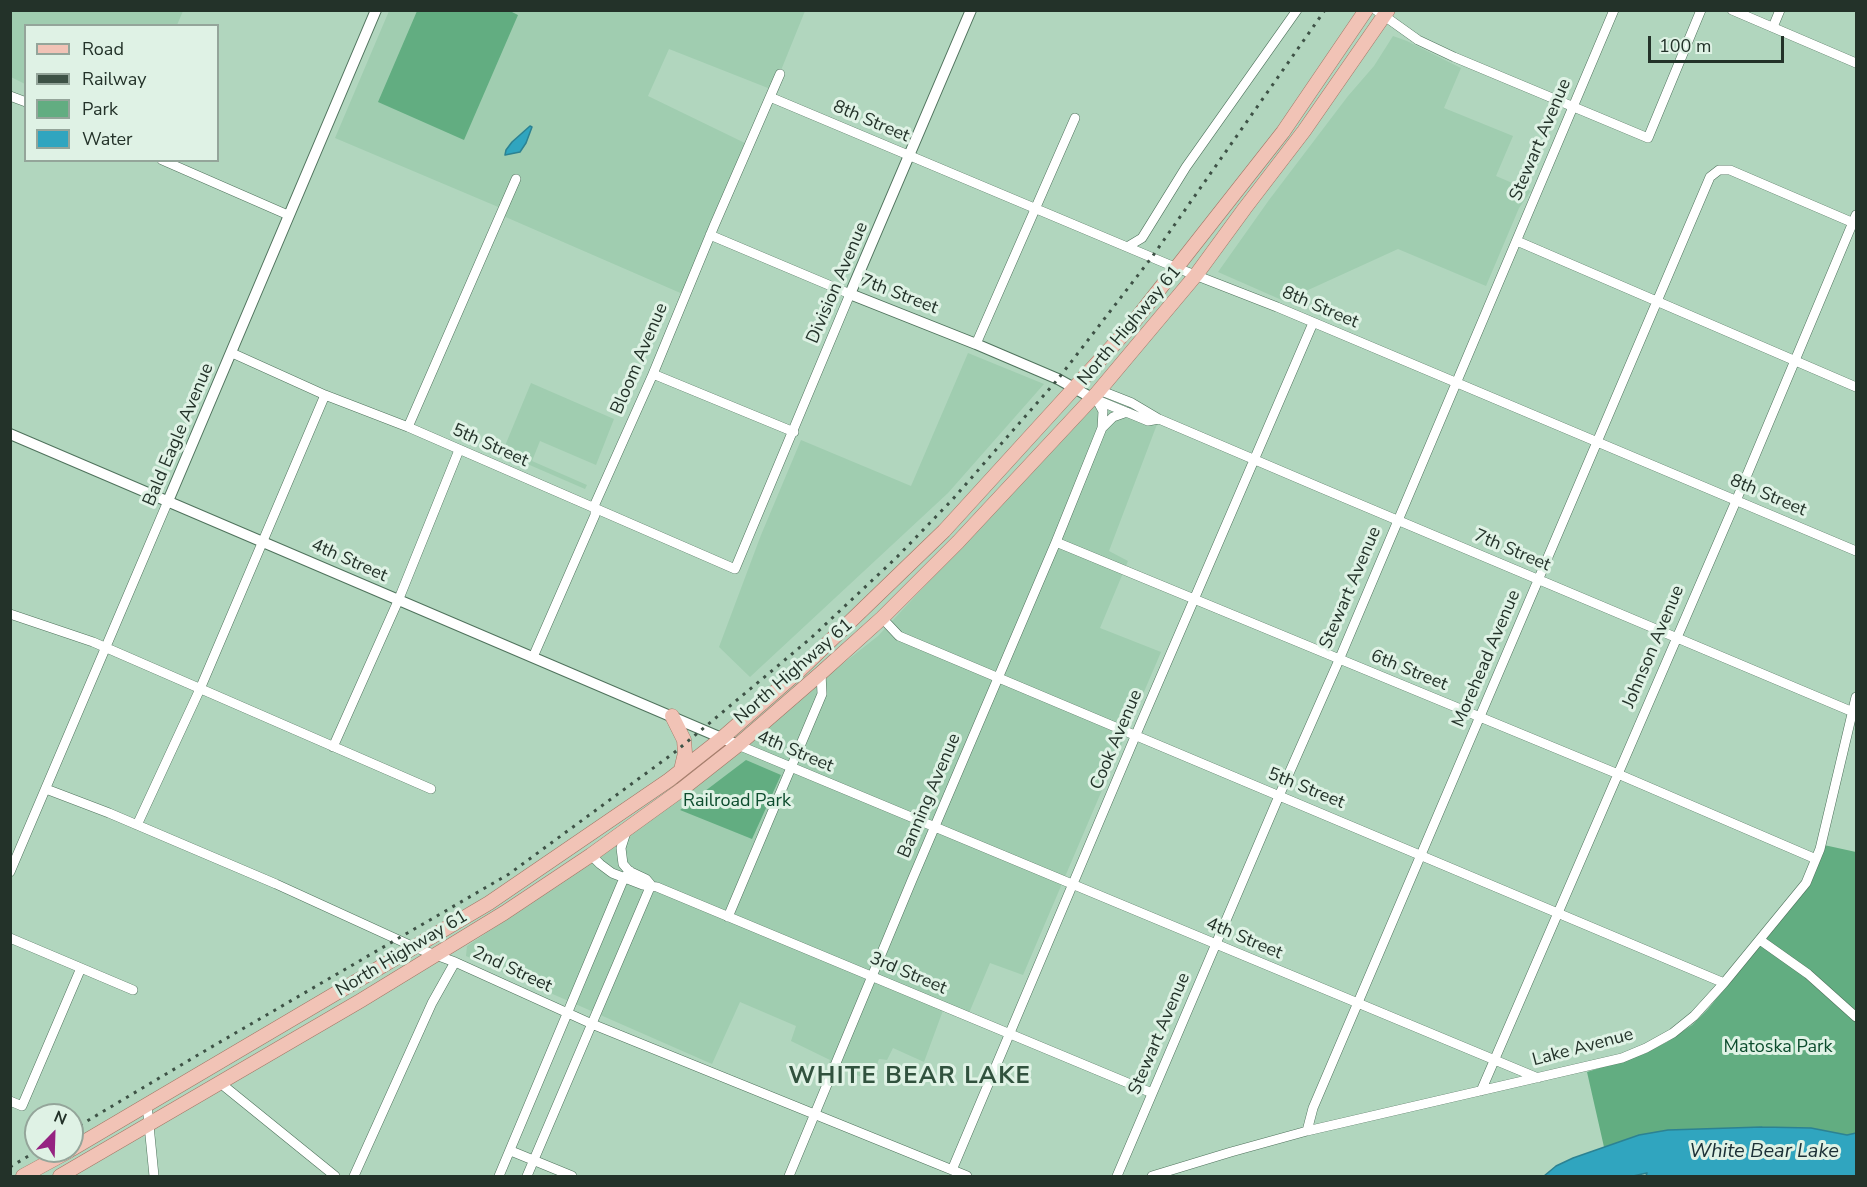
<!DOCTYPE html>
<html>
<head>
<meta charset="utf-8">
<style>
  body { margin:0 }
  #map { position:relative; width:1867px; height:1187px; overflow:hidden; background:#b1d6be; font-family:"Nunito Sans",sans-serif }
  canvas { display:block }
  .frame { position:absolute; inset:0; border:12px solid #233229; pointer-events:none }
  .legend { position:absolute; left:24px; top:24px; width:195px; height:138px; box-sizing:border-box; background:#dff2e5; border:2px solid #94a59a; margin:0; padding:8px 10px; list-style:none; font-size:18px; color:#233229 }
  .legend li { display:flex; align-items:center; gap:12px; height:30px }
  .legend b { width:30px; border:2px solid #94a59a }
  .north { position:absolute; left:24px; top:1103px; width:60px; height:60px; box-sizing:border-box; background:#dff2e5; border:2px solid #94a59a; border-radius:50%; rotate:23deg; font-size:16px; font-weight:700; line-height:24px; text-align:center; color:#233229 }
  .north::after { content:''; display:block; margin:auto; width:21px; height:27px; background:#952281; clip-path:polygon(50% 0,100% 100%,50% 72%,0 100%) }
  .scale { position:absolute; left:1648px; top:36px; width:136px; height:27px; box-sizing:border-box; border:3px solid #233229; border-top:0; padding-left:8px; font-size:18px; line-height:21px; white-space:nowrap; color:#233229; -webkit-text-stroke:4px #dff2e5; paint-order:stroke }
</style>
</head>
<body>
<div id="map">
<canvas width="1867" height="1187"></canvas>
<div class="frame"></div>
<ul class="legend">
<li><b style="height:8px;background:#f1c3b6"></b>Road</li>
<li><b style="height:8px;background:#3e5246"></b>Railway</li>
<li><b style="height:16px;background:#62ad81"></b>Park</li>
<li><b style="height:16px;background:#30a5bf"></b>Water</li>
</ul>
<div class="north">N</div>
<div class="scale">100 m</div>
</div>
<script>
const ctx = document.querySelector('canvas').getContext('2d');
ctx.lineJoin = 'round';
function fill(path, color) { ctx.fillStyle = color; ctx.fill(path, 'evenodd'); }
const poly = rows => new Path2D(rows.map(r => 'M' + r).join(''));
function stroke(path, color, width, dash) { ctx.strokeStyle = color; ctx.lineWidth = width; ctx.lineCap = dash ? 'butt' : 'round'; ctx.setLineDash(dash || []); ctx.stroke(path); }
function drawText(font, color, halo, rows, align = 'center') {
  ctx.font = font + ' "Nunito Sans",sans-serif'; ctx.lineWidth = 6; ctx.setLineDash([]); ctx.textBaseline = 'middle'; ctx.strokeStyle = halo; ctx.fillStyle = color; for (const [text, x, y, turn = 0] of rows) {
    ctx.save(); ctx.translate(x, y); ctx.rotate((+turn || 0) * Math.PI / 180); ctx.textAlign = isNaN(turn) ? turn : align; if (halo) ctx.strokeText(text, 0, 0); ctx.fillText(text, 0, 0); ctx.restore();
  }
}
fill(poly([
  [10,11,11,10,183,11,177,25,26,26,25,84,11,77],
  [389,11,805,11,773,90,669,49,648,96,749,145,685,295,501,215,503,209,335,138],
  [1393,36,1407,41,1461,68,1444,108,1513,136,1496,176,1531,191,1519,208,1486,286,1398,249,1284,301,1218,272,1269,200,1348,96,1374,66],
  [968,353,1044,384,948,493,750,677,719,647,761,535,801,440,911,486],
  [531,383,614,419,596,465,540,441,532,461,587,485,585,489,502,453],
  [1103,396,1159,419,1109,551,1128,561,1100,628,1161,652,1023,975,990,963,969,1013,945,1005,924,1062,893,1048,887,1060,879,1059,871,1081,829,1063,830,1060,791,1041,796,1026,740,1002,712,1064,466,956,467,946,582,869,878,636]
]), '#a0cdb0');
fill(poly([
  [508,10,518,15,464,140,378,102,417,11],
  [746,760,781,775,752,839,680,810],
  [1824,845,1856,852,1856,1133,1847,1135,1811,1128,1762,1127,1616,1143,1604,1147,1587,1072,1644,1054,1667,1042,1692,1025,1708,1009,1810,883,1818,865]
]), '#62ad81');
const water = poly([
  [530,126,532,127,526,143,520,152,505,155,506,150,512,142,530,126],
  [1762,1127,1811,1128,1847,1135,1856,1133,1856,1176,1646,1176,1647,1173,1633,1176,1544,1176,1556,1166,1573,1158,1639,1135,1668,1130,1762,1127]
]);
fill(water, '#30a5bf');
stroke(water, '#2c8292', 1.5);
const minor = poly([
  [1376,10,1418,40,1454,57,1648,138,1701,10],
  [1732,10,1856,63],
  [1773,27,1780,10],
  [10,96,26,102],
  [770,97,1177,268,1277,307,1856,551],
  [162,160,288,215],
  [1517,241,1856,387],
  [1127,247,1142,238,1186,167,1297,10],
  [976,344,1075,118],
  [232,353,325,395,408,427,735,569,850,294,710,235],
  [653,374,794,432],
  [1099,390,1132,403,1159,419,1321,488,1853,712],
  [1097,400,1148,421,1159,419],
  [408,427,516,179],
  [1102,428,1113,417,1127,412],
  [1056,542,1618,774,1816,859],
  [10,614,93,642,431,789],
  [882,618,899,636,1724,983],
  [533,657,595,515,595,504,653,374,714,226,780,74],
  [738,745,1538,1078],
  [333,747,398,601,459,450],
  [46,789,109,813,276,884,414,947,455,962,592,1024,967,1176],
  [137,825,200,689,325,395],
  [627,829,621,848,623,864,629,871,646,879,651,885],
  [591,855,600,864,612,873,643,885,657,887,1152,1093],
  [10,872,168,501],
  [728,917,822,694,821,673],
  [10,938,133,990],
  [1760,940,1808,974,1856,1017],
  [219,1082,335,1176],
  [1481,1091,1736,501,1856,215],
  [10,1101,22,1106,81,968],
  [147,1105,154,1176],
  [1307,1131,1313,1108,1710,177,1719,170,1730,170,1856,224],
  [511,1151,572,1176],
  [952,1170,1140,725,1313,323],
  [354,1176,432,1003,455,962],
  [499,1176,624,878,630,871],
  [527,1176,651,885],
  [789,1176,912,880,1056,542,1102,428,1103,411,1097,400],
  [1117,1176,1279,796,1339,660,1614,10],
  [1152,1176,1231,1152,1307,1131,1622,1058,1646,1048,1673,1033,1694,1016,1724,983,1806,883,1820,849,1856,697]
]);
const tertiary = poly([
  [971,10,850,294,976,344,1058,379,1092,398],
  [10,434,738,745],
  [168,501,376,10]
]);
const primary = poly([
  [672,716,684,740,685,753,681,770],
  [72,1149,489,903,669,780,721,739,799,671,944,531,1129,328,1283,132,1366,10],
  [23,1176,69,1151],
  [60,1176,360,1001,504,913,591,855,681,790,738,745,821,673,882,618,958,542,1097,393,1196,275,1245,208,1304,131,1388,10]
]);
stroke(minor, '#4f725c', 10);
stroke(tertiary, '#4f725c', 12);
stroke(primary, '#a37665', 15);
stroke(minor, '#fff', 9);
stroke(tertiary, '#fff', 10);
stroke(primary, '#f1c3b6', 14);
stroke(poly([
  [72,1130,208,1049,509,874,675,752,811,638,897,557,952,500,1058,379,1152,257,1325,10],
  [10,1167,37,1151]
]), '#3e5246', 3, [3, 6]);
drawText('18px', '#233229', '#dff2e5', [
  ["8th Street",871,122,23],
  ["Stewart Avenue",1541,140,-67],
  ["Division Avenue",838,283,-67],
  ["7th Street",899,295,21],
  ["8th Street",1320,308,23],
  ["North Highway 61",1130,326,-50],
  ["Bloom Avenue",640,359,-67],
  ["Bald Eagle Avenue",179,435,-67],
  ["5th Street",490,446,24],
  ["8th Street",1768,496,23],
  ["7th Street",1512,551,23],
  ["4th Street",349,561,24],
  ["Stewart Avenue",1351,588,-67],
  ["Johnson Avenue",1654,647,-67],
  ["Morehead Avenue",1487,659,-67],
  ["6th Street",1409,671,22],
  ["North Highway 61",794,672,-41],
  ["Cook Avenue",1117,740,-67],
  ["4th Street",795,752,23],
  ["5th Street",1306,789,22],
  ["Banning Avenue",930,796,-67],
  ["4th Street",1244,939,23],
  ["North Highway 61",402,954,-31],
  ["2nd Street",512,970,25],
  ["3rd Street",908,974,23],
  ["Stewart Avenue",1160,1034,-67],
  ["Lake Avenue",1583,1048,-15]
]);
drawText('18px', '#0c4c2d', '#dff2e5', [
  ["Railroad Park",737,802],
  ["Matoska Park",1778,1048]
]);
drawText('italic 20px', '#1b2f35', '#dff2e5', [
  ["White Bear Lake",1764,1152]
]);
ctx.letterSpacing = '1.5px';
drawText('bold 24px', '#31523e', '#dff2e5', [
  ["WHITE BEAR LAKE",910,1077]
]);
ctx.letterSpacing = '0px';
</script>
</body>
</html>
